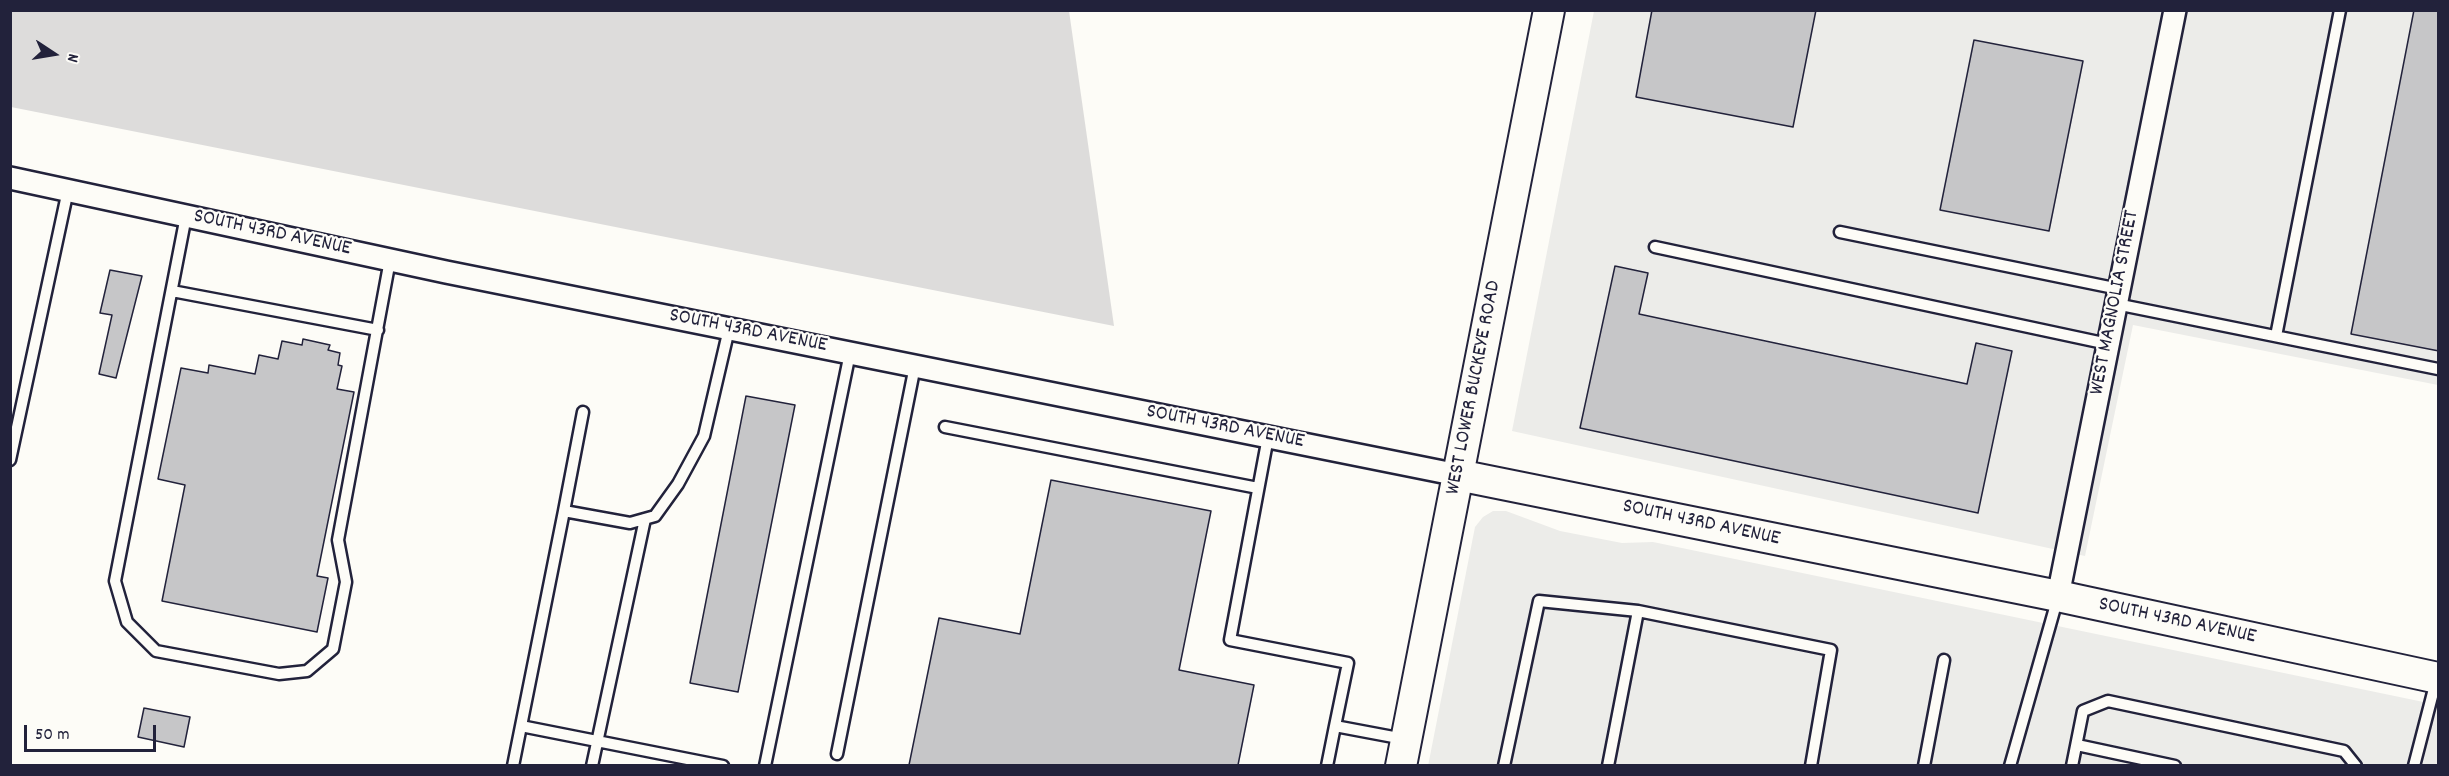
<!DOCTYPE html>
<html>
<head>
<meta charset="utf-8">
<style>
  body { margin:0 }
  #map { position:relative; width:2449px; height:776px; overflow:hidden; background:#fdfcf7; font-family:Dekko,sans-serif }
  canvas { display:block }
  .frame { position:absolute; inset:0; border:12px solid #22223b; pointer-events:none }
  .north { position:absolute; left:24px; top:24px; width:60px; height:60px; -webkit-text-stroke:4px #fdfcf7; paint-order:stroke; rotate:102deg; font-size:16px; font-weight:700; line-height:24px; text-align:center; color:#22223b }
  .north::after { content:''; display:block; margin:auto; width:21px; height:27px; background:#22223b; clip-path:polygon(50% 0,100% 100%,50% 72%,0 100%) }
  .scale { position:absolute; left:24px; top:725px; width:132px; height:27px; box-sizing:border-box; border:3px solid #22223b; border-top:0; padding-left:8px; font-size:18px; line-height:21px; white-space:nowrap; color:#22223b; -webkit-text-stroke:4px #fdfcf7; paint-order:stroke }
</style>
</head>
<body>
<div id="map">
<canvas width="2449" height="776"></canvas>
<div class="frame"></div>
<div class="north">N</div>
<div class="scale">50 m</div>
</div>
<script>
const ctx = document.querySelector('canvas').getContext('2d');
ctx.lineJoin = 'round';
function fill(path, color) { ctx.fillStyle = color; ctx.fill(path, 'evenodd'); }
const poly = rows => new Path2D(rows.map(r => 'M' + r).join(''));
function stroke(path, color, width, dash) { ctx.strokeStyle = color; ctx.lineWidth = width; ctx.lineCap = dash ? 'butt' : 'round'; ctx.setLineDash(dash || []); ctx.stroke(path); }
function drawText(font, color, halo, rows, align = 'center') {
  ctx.font = font + ' Dekko,sans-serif'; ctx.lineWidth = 4.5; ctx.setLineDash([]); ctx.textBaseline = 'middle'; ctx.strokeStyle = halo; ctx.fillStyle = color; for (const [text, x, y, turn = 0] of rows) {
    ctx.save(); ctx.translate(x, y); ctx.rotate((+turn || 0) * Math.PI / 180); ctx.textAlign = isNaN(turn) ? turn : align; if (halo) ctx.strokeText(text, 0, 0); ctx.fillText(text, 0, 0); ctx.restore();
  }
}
fill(poly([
  [1594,11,2438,11,2438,385,2133,325,2085,556,1512,431],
  [1493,511,1506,511,1560,531,1622,543,1653,542,2438,705,2438,765,1428,766,1475,527,1483,517]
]), '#ecece9');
fill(poly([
  [10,11,1069,11,1114,326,11,107]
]), '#dddcdb');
const building = poly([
  [1652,10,1816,10,1793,127,1636,97,1652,10],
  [2414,10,2439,10,2439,351,2351,334,2414,10],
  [1974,40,2083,61,2049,231,1940,210,1974,40],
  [1615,266,1648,273,1639,314,1967,384,1976,343,2012,351,1978,513,1580,428,1615,266],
  [110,270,142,276,116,378,99,374,112,315,100,313,110,270],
  [303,339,330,345,328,350,340,353,338,365,342,366,337,389,354,392,317,576,328,578,317,632,162,601,185,485,158,479,181,368,208,373,209,365,255,374,259,355,278,359,282,341,302,345,303,339],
  [746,396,795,405,738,692,690,683,746,396],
  [1051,480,1211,511,1179,670,1254,685,1238,765,909,765,939,618,1020,634,1051,480],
  [144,708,190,717,184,747,138,737,144,708]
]);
fill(building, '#c6c6c8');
stroke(building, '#22223b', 1.5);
const lane = poly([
  [186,216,115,581,127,622,156,651,279,674,307,671,333,649,346,582,338,540,390,260],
  [1840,232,2119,289],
  [1655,247,2108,344],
  [172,291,378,330],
  [2116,304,2438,369],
  [2276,336,2340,10],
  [945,427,1258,488],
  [1268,437,1230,640,1348,663,1335,726],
  [10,460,68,190],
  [564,511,583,412],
  [2077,745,2175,766],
  [837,754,915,366],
  [513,766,521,726],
  [592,766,645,519],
  [723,766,521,726,564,511,630,523,655,516,678,484,704,436,729,329],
  [765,766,850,353],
  [1327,766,1335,726,1404,739],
  [1504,766,1539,601,1638,611],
  [1608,766,1638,611,1831,650,1811,766],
  [1924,766,1944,660],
  [2010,766,2058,597],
  [2072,766,2083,711,2108,701,2344,751,2356,766],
  [2414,766,2436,681]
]);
const street = poly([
  [10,178,446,272,1458,475],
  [2058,596,2175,10]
]);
const secondary = poly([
  [1458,475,2058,596,2438,678],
  [1401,766,1549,10]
]);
stroke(lane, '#22223b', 15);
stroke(street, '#22223b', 26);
stroke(secondary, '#22223b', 34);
stroke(lane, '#fdfcf7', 10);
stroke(street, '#fdfcf7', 21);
stroke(secondary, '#fdfcf7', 30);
drawText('21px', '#22223b', '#fdfcf7', [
  ["SOUTH 43RD AVENUE",272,234,12],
  ["WEST MAGNOLIA STREET",2116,303,-79],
  ["SOUTH 43RD AVENUE",748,332,11],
  ["WEST LOWER BUCKEYE ROAD",1475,388,-79],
  ["SOUTH 43RD AVENUE",1225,428,11],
  ["SOUTH 43RD AVENUE",1701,524,12],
  ["SOUTH 43RD AVENUE",2177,622,12]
]);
</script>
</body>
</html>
